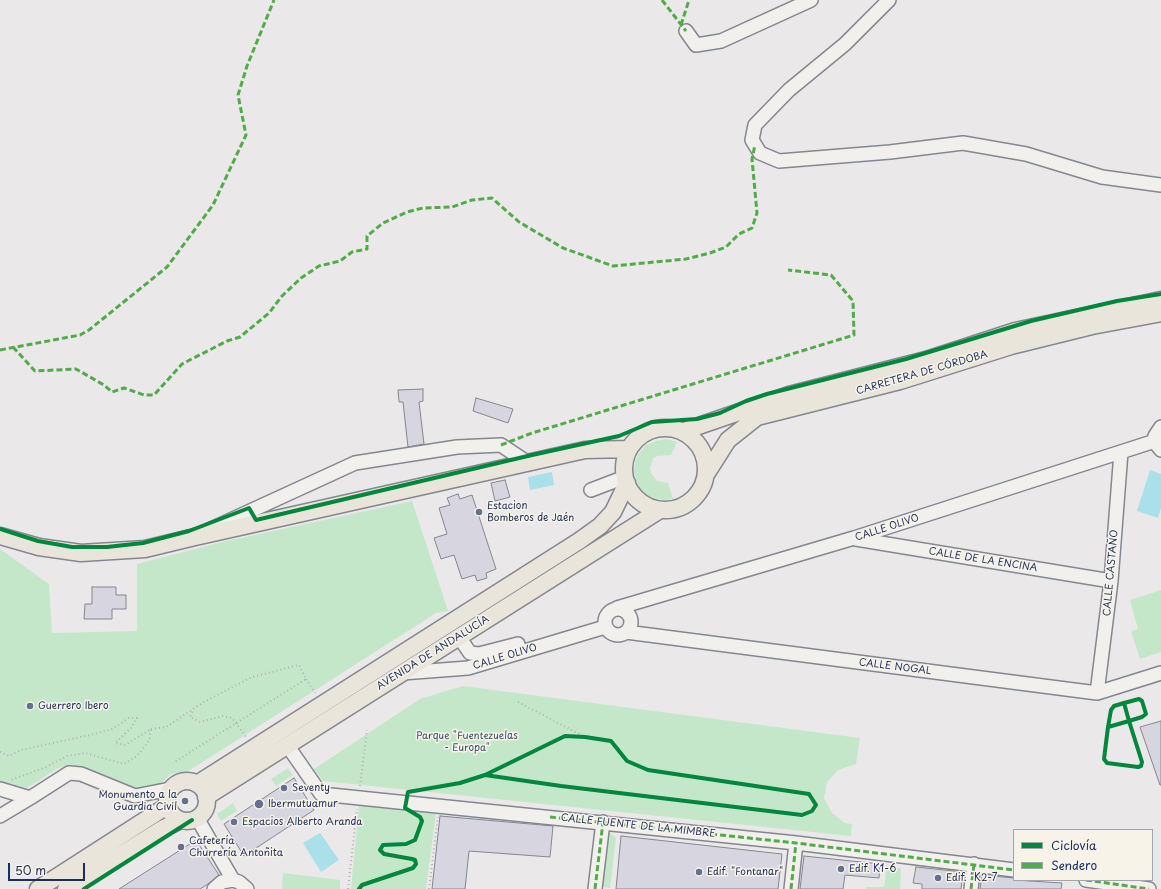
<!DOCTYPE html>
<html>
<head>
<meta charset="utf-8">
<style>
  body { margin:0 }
  #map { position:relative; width:1161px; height:889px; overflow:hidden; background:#eae8e9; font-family:"Playpen Sans",sans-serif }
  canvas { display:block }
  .legend { position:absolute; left:1013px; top:829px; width:140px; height:52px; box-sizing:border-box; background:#f7f3e8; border:1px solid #9fa5b1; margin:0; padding:5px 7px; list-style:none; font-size:12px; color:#1b2f5e }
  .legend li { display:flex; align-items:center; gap:8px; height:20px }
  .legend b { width:20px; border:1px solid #9fa5b1 }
  .scale { position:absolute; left:8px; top:863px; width:77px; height:18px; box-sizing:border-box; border:2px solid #1b2f5e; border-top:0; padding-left:5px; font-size:12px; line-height:14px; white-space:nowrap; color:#1b2f5e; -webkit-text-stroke:3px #f7f3e8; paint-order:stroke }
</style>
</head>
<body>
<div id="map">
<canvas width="1161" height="889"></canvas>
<ul class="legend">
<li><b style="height:5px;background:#00873e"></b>Ciclovía</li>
<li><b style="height:5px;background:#52ab49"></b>Sendero</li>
</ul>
<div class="scale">50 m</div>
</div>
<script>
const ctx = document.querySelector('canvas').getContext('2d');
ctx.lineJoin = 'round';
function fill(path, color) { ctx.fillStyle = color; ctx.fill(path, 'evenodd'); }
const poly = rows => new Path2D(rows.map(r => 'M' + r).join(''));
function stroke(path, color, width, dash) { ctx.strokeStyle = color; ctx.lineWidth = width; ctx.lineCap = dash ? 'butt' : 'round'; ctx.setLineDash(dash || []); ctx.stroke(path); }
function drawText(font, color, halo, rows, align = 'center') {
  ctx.font = font + ' "Playpen Sans",sans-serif'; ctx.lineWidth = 3; ctx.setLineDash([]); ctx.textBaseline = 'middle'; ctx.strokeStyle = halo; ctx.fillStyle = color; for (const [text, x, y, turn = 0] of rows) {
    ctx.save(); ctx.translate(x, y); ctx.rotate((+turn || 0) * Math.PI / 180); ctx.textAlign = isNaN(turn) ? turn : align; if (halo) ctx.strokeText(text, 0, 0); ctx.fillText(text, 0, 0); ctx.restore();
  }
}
fill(poly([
  [666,439,677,442,671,455,657,456,653,459,650,468,651,473,657,481,668,483,673,499,665,500,656,499,647,495,640,489,636,480,634,471,635,462,639,453,646,445,656,441],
  [412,501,448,611,436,613,187,772,171,774,159,785,143,791,71,765,58,768,27,788,0,783,0,549,49,584,52,633,137,631,137,564,222,542],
  [1161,590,1161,652,1140,659,1131,631,1138,629,1130,600],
  [463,686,860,738,856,764,838,770,827,782,824,798,832,813,845,823,852,824,851,836,323,781,314,769,420,699],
  [288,768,293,775,276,786,271,779],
  [233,803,237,811,221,821,217,814],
  [359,805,436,813,426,889,351,889],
  [610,833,616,838,610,888,598,886,607,835],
  [886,867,901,868,900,889,866,889,866,887,883,887,885,884],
  [283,873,340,880,340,889,282,889]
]), '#c5e7c9');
fill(poly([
  [1150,470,1161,474,1161,508,1158,518,1137,511],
  [552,472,554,485,530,490,528,477],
  [320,833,339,860,321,872,303,843]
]), '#a9e0e9');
const building = poly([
  [423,389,423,401,419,402,424,444,408,447,403,402,399,402,398,390,423,389],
  [476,398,513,409,508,423,473,411,476,398],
  [505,480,510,497,495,501,491,483,505,480],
  [458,494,460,499,472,495,496,569,486,573,487,578,477,581,475,575,462,579,454,555,441,559,434,538,447,534,439,508,450,505,447,498,458,494],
  [92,587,116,587,116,595,126,595,126,609,112,609,112,619,84,619,85,604,92,604,92,587],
  [1161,721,1161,785,1160,785,1140,727,1161,721],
  [294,778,314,810,244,856,224,824,294,778],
  [440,816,553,826,550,857,469,851,465,889,432,889,440,816],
  [621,836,782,854,778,889,616,889,621,836],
  [196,840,219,875,208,884,200,889,119,889,196,840],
  [804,856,880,864,879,878,845,875,843,889,800,889,804,856],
  [916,867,963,872,961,889,922,889,922,884,913,883,916,867],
  [982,875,1014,878,1014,880,1062,883,1061,889,980,889,982,875]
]);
fill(building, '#d7d5e0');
stroke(building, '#848790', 1);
const minor = poly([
  [889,0,845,44,789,90,755,125,752,140,760,153,779,161,890,152,963,143,1026,154,1102,177,1161,185],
  [686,31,696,45,721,41,811,0],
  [1161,427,1155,436,1157,445,1161,450],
  [591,490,625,477],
  [209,530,355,463,457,447,501,445,528,463],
  [856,539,1111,581],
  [617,608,854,538,1155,441],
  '605 622a13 13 0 1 1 26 0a13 13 0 1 1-26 0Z',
  [626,632,1097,693,1161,673],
  [459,637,470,653,479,654,518,644],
  [402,673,468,668,605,627],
  [1097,693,1111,581,1121,452],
  [287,745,321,794,796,843,1014,870],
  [0,789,30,798,69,773,81,774,135,796,170,789],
  [0,816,30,798],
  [197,818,233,880],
  [1086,880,1149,889],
  [214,889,222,882,233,880,239,882,247,889],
  [595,889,603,822],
  [791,889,796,843],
  [971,889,974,864]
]);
const major = poly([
  '624 469a41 41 0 1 1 82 0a41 41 0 1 1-82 0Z',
  [684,431,789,395,926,360,1015,331,1161,300],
  [707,473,728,440,757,417,900,381,1011,346,1092,326,1161,313],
  [0,536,39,547,81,553,145,549,195,537,585,450,629,449],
  '167 801a20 20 0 1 1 40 0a20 20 0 1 1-40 0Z',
  [197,784,579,541,600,526,613,512,627,483],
  [206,797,660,510],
  [38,889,167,806],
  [66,889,162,829,181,820]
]);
stroke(minor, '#848790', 16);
stroke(major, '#848790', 19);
stroke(poly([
  [306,679,315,693],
  [518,702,585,737],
  [194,708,190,717,200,722,223,716,232,718,246,737],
  [151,729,166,727,202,703,252,677,299,665,306,679,173,763],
  [0,752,9,756,21,750,90,735,112,729,129,718,137,718,131,728,115,743,125,745,151,729,149,741,137,756,124,764,85,753,67,756,46,767,11,780],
  [360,786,367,730],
  [348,889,357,809],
  [429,889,438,817]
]), '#afb1b4', 2, [1, 3]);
stroke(minor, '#f1f0ec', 13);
stroke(major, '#e9e5da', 16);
stroke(poly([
  [662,0,686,31],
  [681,25,689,0],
  [13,347,35,371,76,369,104,385,112,392,124,388,144,395,154,395,182,364,227,341,240,337,269,313,282,296,301,278,319,266,340,261,352,252,367,249,367,236,383,223,407,212,423,208,452,207,472,200,492,198,519,222,563,248,613,266,686,259,710,253,726,247,739,234,752,228,757,213,752,159,755,145],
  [0,350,80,335,89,330,167,267,213,205,246,135,238,95,247,66,274,0],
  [501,445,532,433,854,335,853,301,831,275,788,270],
  [550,817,796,843,1014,870],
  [1086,880,1149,889],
  [595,889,603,822],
  [791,889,796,843],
  [971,889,974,864]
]), '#52ab49', 3, [6, 3]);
stroke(poly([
  [0,529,38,541,72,547,107,547,143,543,189,531,249,508,256,520,532,455,619,436,652,422,697,419,720,413,746,401,767,394,906,359,1031,321,1117,301,1161,294],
  [1108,727,1129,721,1142,717,1146,714,1142,701,1139,699,1124,703,1114,706,1111,710,1108,727,1104,759,1107,763,1138,767,1141,766,1142,762,1129,721,1124,703],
  [84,889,192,820],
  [359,889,362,885,413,868,416,864,415,860,412,859,384,854,380,850,383,845,406,844,415,840,422,821,420,817,405,808,408,792,460,783,485,775,561,786,802,815,812,811,816,805,809,794,648,770,627,761,611,741,585,737,565,736,485,775]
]), '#00873e', 4);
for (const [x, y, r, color] of [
  [479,512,4,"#63708f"],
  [30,706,4,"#63708f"],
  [284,788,4,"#63708f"],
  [185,801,4,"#63708f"],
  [259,804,5,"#63708f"],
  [234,822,4,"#63708f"],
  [181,847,4,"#63708f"],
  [841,869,4,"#63708f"],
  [699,872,4,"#63708f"],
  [938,878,4,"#63708f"]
]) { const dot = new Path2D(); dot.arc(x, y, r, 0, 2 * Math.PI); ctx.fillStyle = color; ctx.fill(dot); stroke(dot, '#f7f3e8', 1.5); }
drawText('10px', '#1b2f5e', '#f7f3e8', [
  ["CARRETERA DE CÓRDOBA",922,373,-16],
  ["CALLE OLIVO",887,528,-18],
  ["CALLE DE LA ENCINA",983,560,9],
  ["CALLE CASTAÑO",1111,573,-85],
  ["AVENIDA DE ANDALUCÍA",433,653,-32],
  ["CALLE OLIVO",505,657,-17],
  ["CALLE NOGAL",895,667,7],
  ["CALLE FUENTE DE LA MIMBRE",638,826,6]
]);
drawText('10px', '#1b2f5e', '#f7f3e8', [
  ["Estacion",487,506],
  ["Bomberos de Jaén",487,518],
  ["Guerrero Ibero",38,706],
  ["Seventy",292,788],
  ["Monumento a la",177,795,"right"],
  ["Guardia Civil",177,807,"right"],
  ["Ibermutuamur",268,804],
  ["Espacios Alberto Aranda",242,822],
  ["Cafetería",189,841],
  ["Churrería Antoñita",189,853],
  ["Edif. K1-6",849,869],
  ["Edif. \"Fontanar\"",707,872],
  ["Edif. \"K2-7",946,878]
], 'left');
drawText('10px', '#37546e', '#f7f3e8', [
  ["Parque \"Fuentezuelas",467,736],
  ["- Europa\"",467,748]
]);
</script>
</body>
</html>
